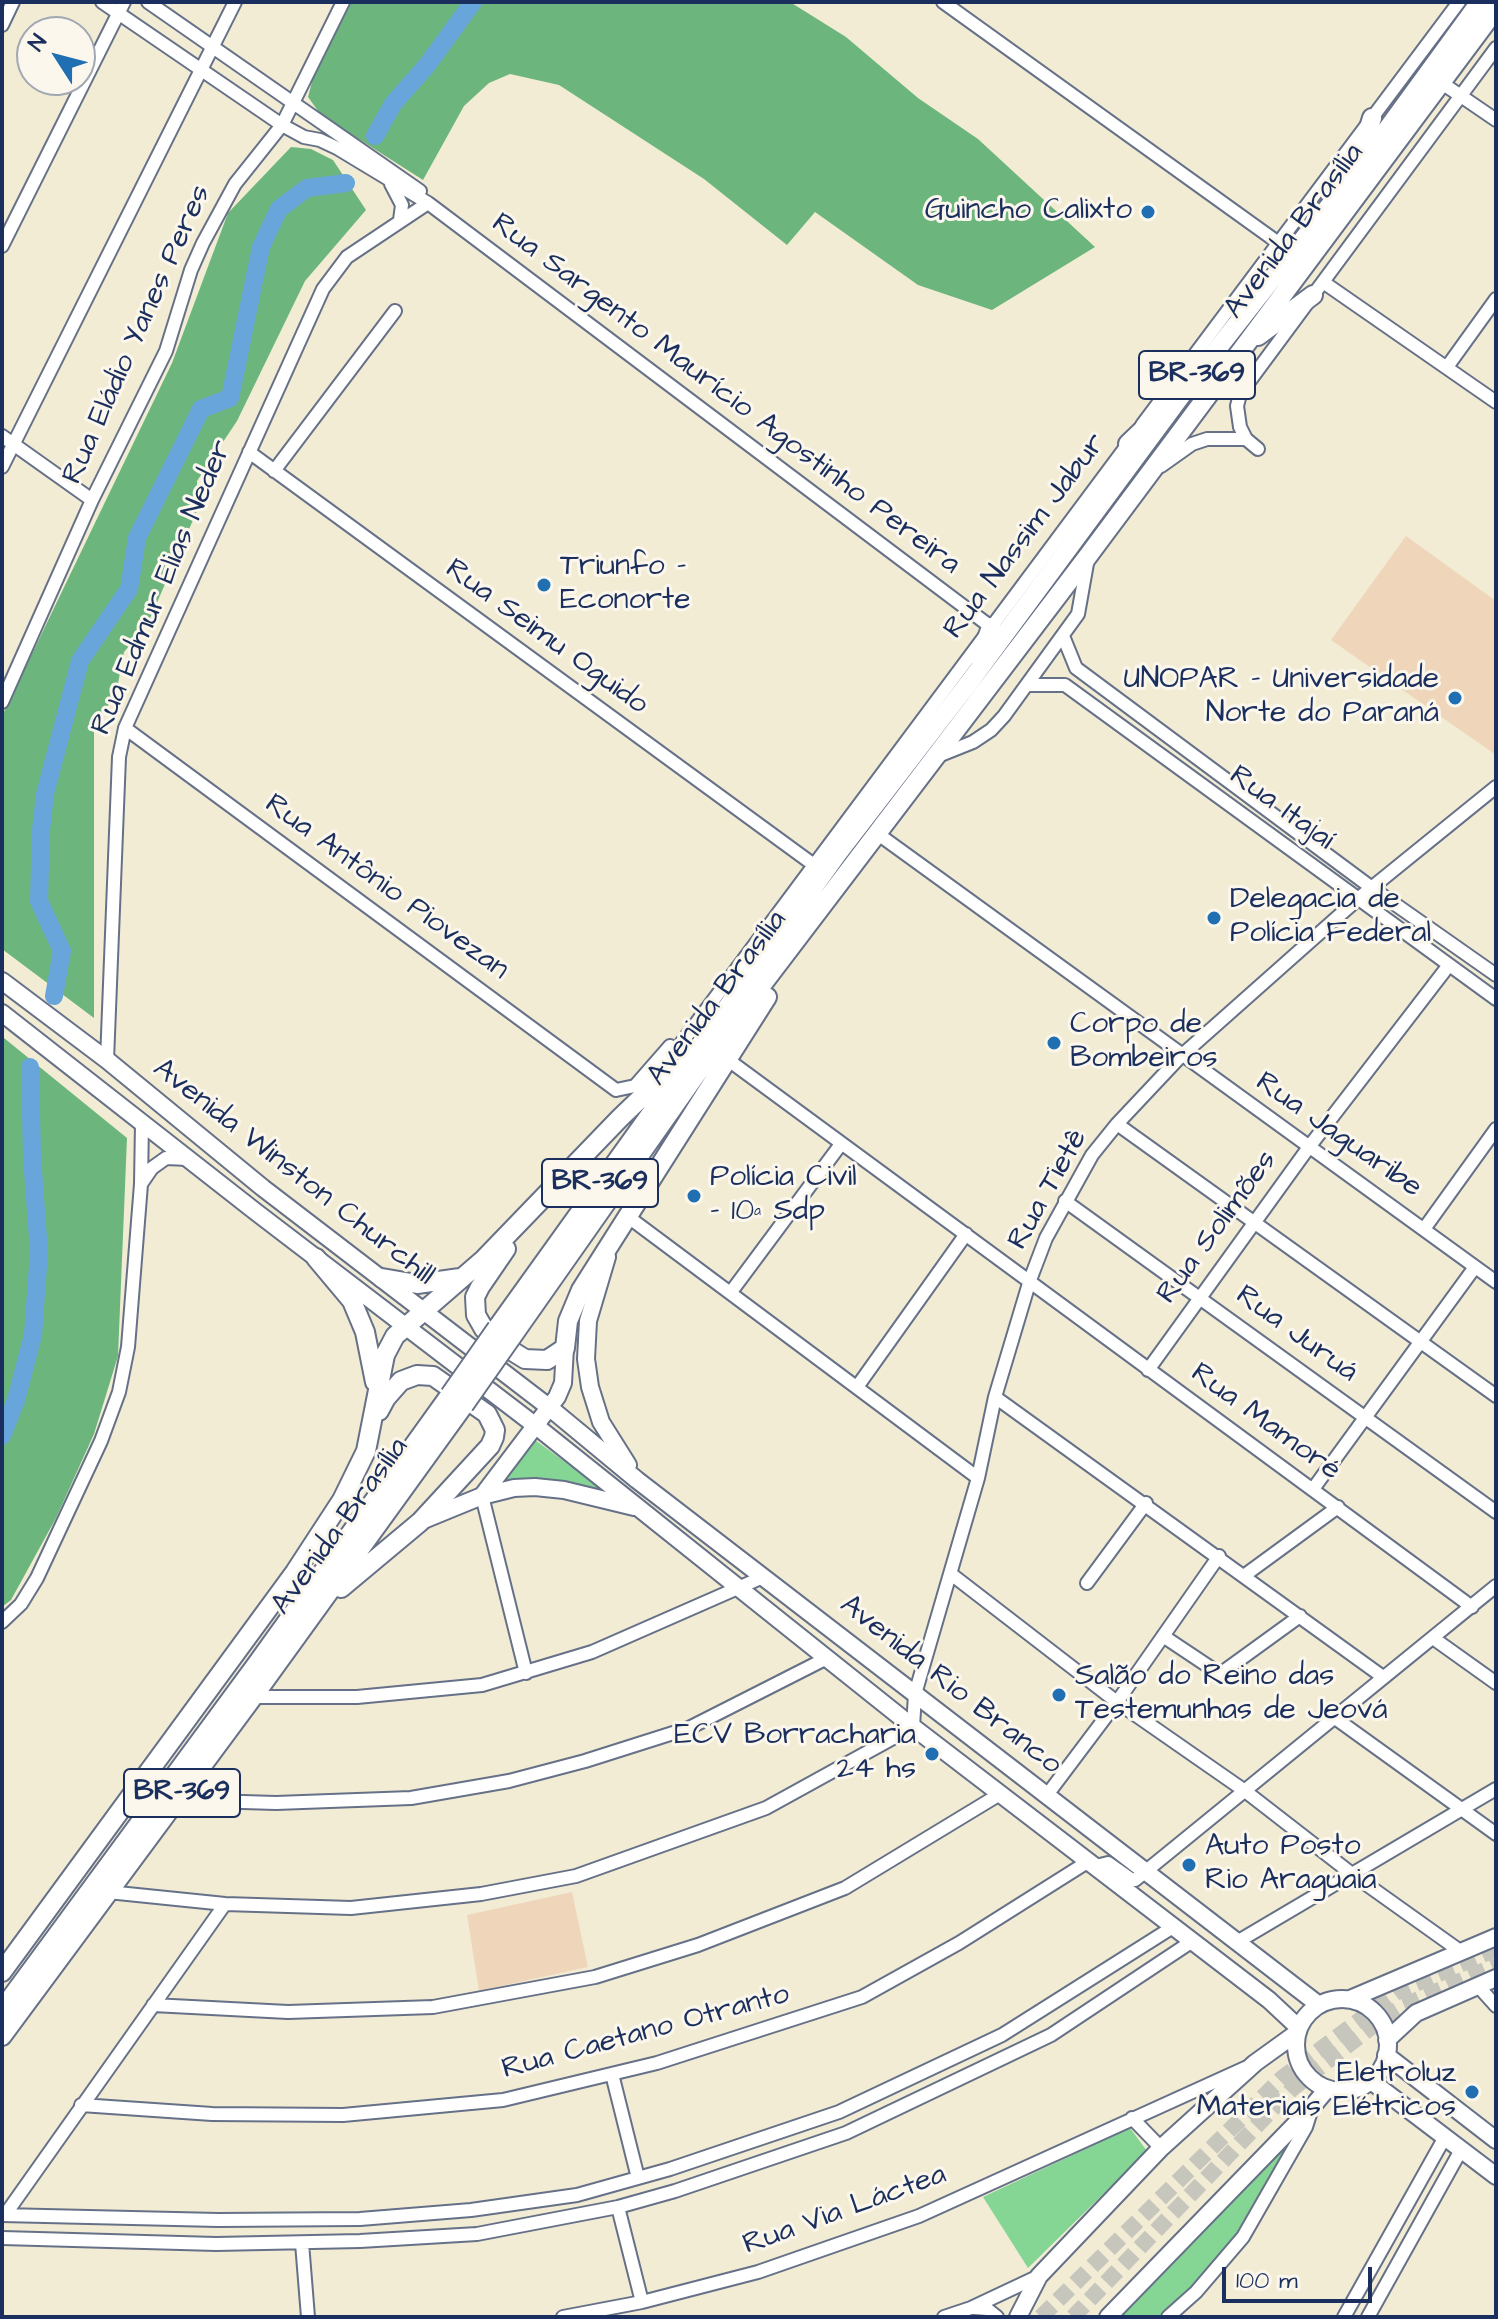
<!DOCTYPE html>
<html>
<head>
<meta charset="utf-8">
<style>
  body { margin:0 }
  #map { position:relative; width:1498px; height:2319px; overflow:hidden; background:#f2ecd5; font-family:"Architects Daughter",sans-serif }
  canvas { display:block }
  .frame { position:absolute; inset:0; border:4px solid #1b2f5e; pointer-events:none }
  .north { position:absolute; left:16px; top:16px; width:80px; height:80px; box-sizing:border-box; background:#fbf7ec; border:2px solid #a1a7b3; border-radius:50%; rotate:306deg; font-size:22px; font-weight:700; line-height:32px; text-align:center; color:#1b2f5e }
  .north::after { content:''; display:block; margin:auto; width:28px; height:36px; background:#1f6fb2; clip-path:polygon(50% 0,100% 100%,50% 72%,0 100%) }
  .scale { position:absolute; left:1222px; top:2267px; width:150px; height:36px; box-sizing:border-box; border:4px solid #1b2f5e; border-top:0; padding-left:10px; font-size:24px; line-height:28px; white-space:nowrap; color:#1b2f5e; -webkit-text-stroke:6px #fbf7ec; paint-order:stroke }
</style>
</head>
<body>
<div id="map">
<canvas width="1498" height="2319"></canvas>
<div class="frame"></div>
<div class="north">N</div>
<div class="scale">100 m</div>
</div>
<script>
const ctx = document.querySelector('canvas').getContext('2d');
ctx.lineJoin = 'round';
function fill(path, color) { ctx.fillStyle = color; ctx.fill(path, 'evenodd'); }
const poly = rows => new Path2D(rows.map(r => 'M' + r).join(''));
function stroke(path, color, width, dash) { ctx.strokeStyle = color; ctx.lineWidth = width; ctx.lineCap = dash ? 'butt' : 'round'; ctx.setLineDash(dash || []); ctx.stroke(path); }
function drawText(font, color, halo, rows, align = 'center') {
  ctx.font = font + ' "Architects Daughter",sans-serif'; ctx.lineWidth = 6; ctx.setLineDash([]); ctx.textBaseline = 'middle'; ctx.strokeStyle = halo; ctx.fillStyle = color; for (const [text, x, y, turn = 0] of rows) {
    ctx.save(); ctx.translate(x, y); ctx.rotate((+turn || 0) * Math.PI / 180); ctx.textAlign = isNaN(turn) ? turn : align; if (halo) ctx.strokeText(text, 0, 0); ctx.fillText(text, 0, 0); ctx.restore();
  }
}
fill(poly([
  [1406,536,1496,601,1496,755,1331,640],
  [572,1892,588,1967,479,1991,467,1915]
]), '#efd6bb');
fill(poly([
  [535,1440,605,1491,553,1480,494,1483],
  [1130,2128,1147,2151,1028,2268,983,2197],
  [1293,2136,1238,2237,1190,2295,1161,2317,1111,2317]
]), '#85d595');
fill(poly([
  [350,2,790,2,846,37,918,98,978,139,1095,247,992,310,918,285,815,212,787,245,704,179,559,85,510,74,489,83,464,106,423,180,321,115,308,97,315,70],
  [291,147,311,149,333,160,366,210,305,281,237,421,197,481,197,511,148,623,124,652,116,694,94,725,94,1018,2,949,2,716,172,363,228,213],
  [4,1038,127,1138,118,1356,94,1434,56,1518,11,1600,2,1607,2,1071]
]), '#6cb67e');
stroke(poly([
  [375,136,393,104,428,64,473,2],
  [54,996,62,951,39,901,41,830,45,794,80,661,129,589,137,538,201,409,230,398,261,247,279,209,307,188,346,183],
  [2,1436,16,1400,33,1335,39,1252,32,1157,30,1067]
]), '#68a5da', 18);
stroke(poly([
  [1041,2317,1282,2078,1397,1992,1496,1949],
  [1073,2317,1292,2089,1378,2022,1403,2006,1496,1965]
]), '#c7c6bd', 16, [16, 8]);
const minor = poly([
  [102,2,282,125,304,137,320,140,337,148,428,203,991,627],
  [148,2,420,191],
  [943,2,1280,244],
  [2,25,13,2],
  [1436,79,1496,120],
  [391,184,402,205,400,220],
  [2,246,124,2],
  [1323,282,1496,402],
  [1447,367,1496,299],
  [1142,425,1459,2],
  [2,436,92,500],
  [1258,449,1246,439,1240,427,1237,406,1240,394,1496,48],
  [249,452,814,865],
  [1161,466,1192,444,1207,439,1246,439],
  [2,467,235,2],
  [274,471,395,311],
  [1063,636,1076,668,1372,888,1496,975],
  [1027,685,1065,685,1496,999],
  [2,702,92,500,166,351,191,270,203,243,235,184,282,125,343,2],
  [125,728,616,1090],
  [938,756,973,742,991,730,1004,716,1078,614,1088,558],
  [878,834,1496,1282],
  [727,1059,1472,1607],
  [107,1060,119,757,125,728,323,289,347,257,428,203],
  [659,1073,1131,440],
  [616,1090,635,1086,670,1046],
  [1117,1124,1496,1396],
  [141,1184,152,1168,166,1158,188,1159],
  [1065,1201,1496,1512],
  [627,1216,978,1478],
  [1424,1229,1496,1129],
  [731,1292,841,1144],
  [1148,1370,1309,1147,1449,965],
  [857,1387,966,1234],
  [995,1397,1383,1677],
  [1313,1489,1475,1267],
  [482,1496,526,1673],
  [951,1574,1117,1702,1245,1791,1352,1874,1460,1951],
  [1245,1575,1338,1507],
  [1087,1583,1146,1503],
  [2,1622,21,1604,37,1578,101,1441,119,1392,128,1347,141,1184,142,1123],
  [1163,1636,1220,1674,1300,1616],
  [1433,1638,1496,1683],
  [253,1697,357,1697,482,1685,592,1652,763,1577],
  [1335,1718,1496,1834],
  [1047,1795,1117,1702,1219,1556],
  [176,1800,276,1803,411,1798,509,1781,585,1761,689,1728,827,1658],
  [1096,1866,1108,1863,1132,1880,1135,1880,1496,1586],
  [108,1892,225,1904,351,1908,481,1894,576,1876,766,1808,913,1727,915,1694,978,1478,995,1397,1030,1280,1046,1238,1092,1155,1117,1124,1181,1056,1359,898,1496,787],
  [1237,1942,1496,1789],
  [1478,1986,1496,2006],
  [153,2005,288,2012,433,2007,595,1977,698,1945,845,1888,1000,1794],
  [612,2074,638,2178],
  [81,2105,212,2114,343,2115,503,2100,657,2063,862,1997,959,1943,1089,1861],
  [1132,2118,1161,2148],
  [618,2207,642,2302],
  [2,2215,218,2220,360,2219,471,2210,577,2195,670,2169,839,2112,1002,2035,1173,1927],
  [5,2215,225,1904],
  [2,2238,216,2244,360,2241,477,2234,618,2207,675,2191,846,2133,1051,2035,1191,1942],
  [302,2243,308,2317],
  [974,2308,987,2309,997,2317],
  [563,2317,642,2302,758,2272,919,2216,1245,2068],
  [944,2317,971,2308,1039,2276],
  [1168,2317,1196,2292,1243,2237,1306,2127,1311,2111],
  [1344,2317,1445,2137],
  [1368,2317,1461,2150]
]);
const major = poly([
  [2,981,107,1060,263,1188,550,1408,637,1480,1319,2005],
  [2,1013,256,1212,536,1426,913,1727,1269,2000,1299,2028],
  [607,1257,588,1321,586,1359,590,1387,601,1422,628,1465],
  [482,1496,557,1397,563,1383,565,1348],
  [421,1521,482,1496,514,1488,535,1487,564,1490,634,1507],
  [1350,1999,1496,1937],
  '1296 2045a46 46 0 1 1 92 0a46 46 0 1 1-92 0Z',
  [1387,2040,1416,2013,1496,1978],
  [1386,2055,1496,2140],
  [1371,2081,1496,2176],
  [1018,2317,1039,2276,1161,2148,1255,2063,1298,2032],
  [1108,2317,1312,2107,1327,2089]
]);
const highway = poly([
  [1359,161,1372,118],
  [1258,336,1313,295],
  [1128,444,1152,421],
  [980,659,991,627],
  [506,1249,480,1287,475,1297,476,1315,484,1329,512,1351,525,1359,547,1360,565,1348,568,1321,581,1290,767,997],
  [316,1258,352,1301,365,1332,375,1382],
  [382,1278,417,1284,460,1278],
  [497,1328,838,853,971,680,1189,385,1356,172,1480,2],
  [511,1338,726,1032,1088,556,1496,9],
  [341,1588,420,1522,490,1446,494,1437,495,1430,487,1414,433,1376,417,1375,401,1381,386,1398,379,1411],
  [2,1972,295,1572,342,1500,366,1451,385,1355,395,1336,484,1259,620,1118,670,1070],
  [2,2010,256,1665,450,1395],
  [2,2036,253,1697,464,1405]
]);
stroke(minor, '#667188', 16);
stroke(major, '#667188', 20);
stroke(highway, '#667188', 22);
stroke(minor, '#fff', 12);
stroke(major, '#fff', 16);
stroke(highway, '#fff', 18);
const highwayBridge = poly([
  [450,1395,497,1328],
  [464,1405,511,1338]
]);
stroke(highwayBridge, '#667188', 22, []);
stroke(highwayBridge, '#fff', 18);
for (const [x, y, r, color] of [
  [1148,212,8,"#1f6fb2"],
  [544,585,8,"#1f6fb2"],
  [1455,698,8,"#1f6fb2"],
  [1214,918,8,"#1f6fb2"],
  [1054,1043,8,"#1f6fb2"],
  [694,1196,8,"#1f6fb2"],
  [1059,1695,8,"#1f6fb2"],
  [932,1754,8,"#1f6fb2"],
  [1189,1865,8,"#1f6fb2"],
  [1472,2092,8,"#1f6fb2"]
]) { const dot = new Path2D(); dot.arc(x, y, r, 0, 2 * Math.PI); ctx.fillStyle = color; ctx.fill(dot); stroke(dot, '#fbf7ec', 3); }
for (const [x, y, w] of [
  [1197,375,116],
  [600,1183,116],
  [182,1793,116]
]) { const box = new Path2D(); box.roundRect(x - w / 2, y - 24, w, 48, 6); ctx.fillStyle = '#fbf7ec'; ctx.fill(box); stroke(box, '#1b2f5e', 2); }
drawText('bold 28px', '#1b2f5e', null, [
  ["BR-369",1197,375],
  ["BR-369",600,1183],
  ["BR-369",182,1793]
]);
drawText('30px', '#1b2f5e', '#fbf7ec', [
  ["Guincho Calixto",1132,212,"right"],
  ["Triunfo -",560,568],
  ["Econorte",560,602],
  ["UNOPAR - Universidade",1439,681,"right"],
  ["Norte do Paraná",1439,715,"right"],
  ["Delegacia de",1230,901],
  ["Polícia Federal",1230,935],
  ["Corpo de",1070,1026],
  ["Bombeiros",1070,1060],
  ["Polícia Civil",710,1179],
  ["- 10ª Sdp",710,1213],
  ["Salão do Reino das",1075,1678],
  ["Testemunhas de Jeová",1075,1712],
  ["ECV Borracharia",916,1737,"right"],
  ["24 hs",916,1771,"right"],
  ["Auto Posto",1205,1848],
  ["Rio Araguaia",1205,1882],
  ["Eletroluz",1456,2075,"right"],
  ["Materiais Elétricos",1456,2109,"right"]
], 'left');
drawText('30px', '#1b2f5e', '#fbf7ec', [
  ["Avenida Brasília",1295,232,-53],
  ["Rua Eládio Yanes Peres",138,335,-66],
  ["Rua Sargento Maurício Agostinho Pereira",725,395,37],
  ["Rua Nassim Jabur",1026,537,-53],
  ["Rua Edmur Elias Neder",163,588,-67],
  ["Rua Seimu Oguido",546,638,36],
  ["Rua Itajaí",1281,809,36],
  ["Rua Antônio Piovezan",386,888,36],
  ["Avenida Brasília",718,999,-53],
  ["Rua Jaguaribe",1338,1136,35],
  ["Avenida Winston Churchill",293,1173,38],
  ["Rua Tietê",1049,1190,-61],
  ["Rua Solimões",1218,1228,-54],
  ["Rua Juruá",1296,1335,36],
  ["Rua Mamoré",1265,1423,36],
  ["Avenida Brasília",341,1527,-54],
  ["Avenida Rio Branco",950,1686,38],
  ["Rua Caetano Otranto",646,2033,-15],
  ["Rua Via Láctea",845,2211,-20]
]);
</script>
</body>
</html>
